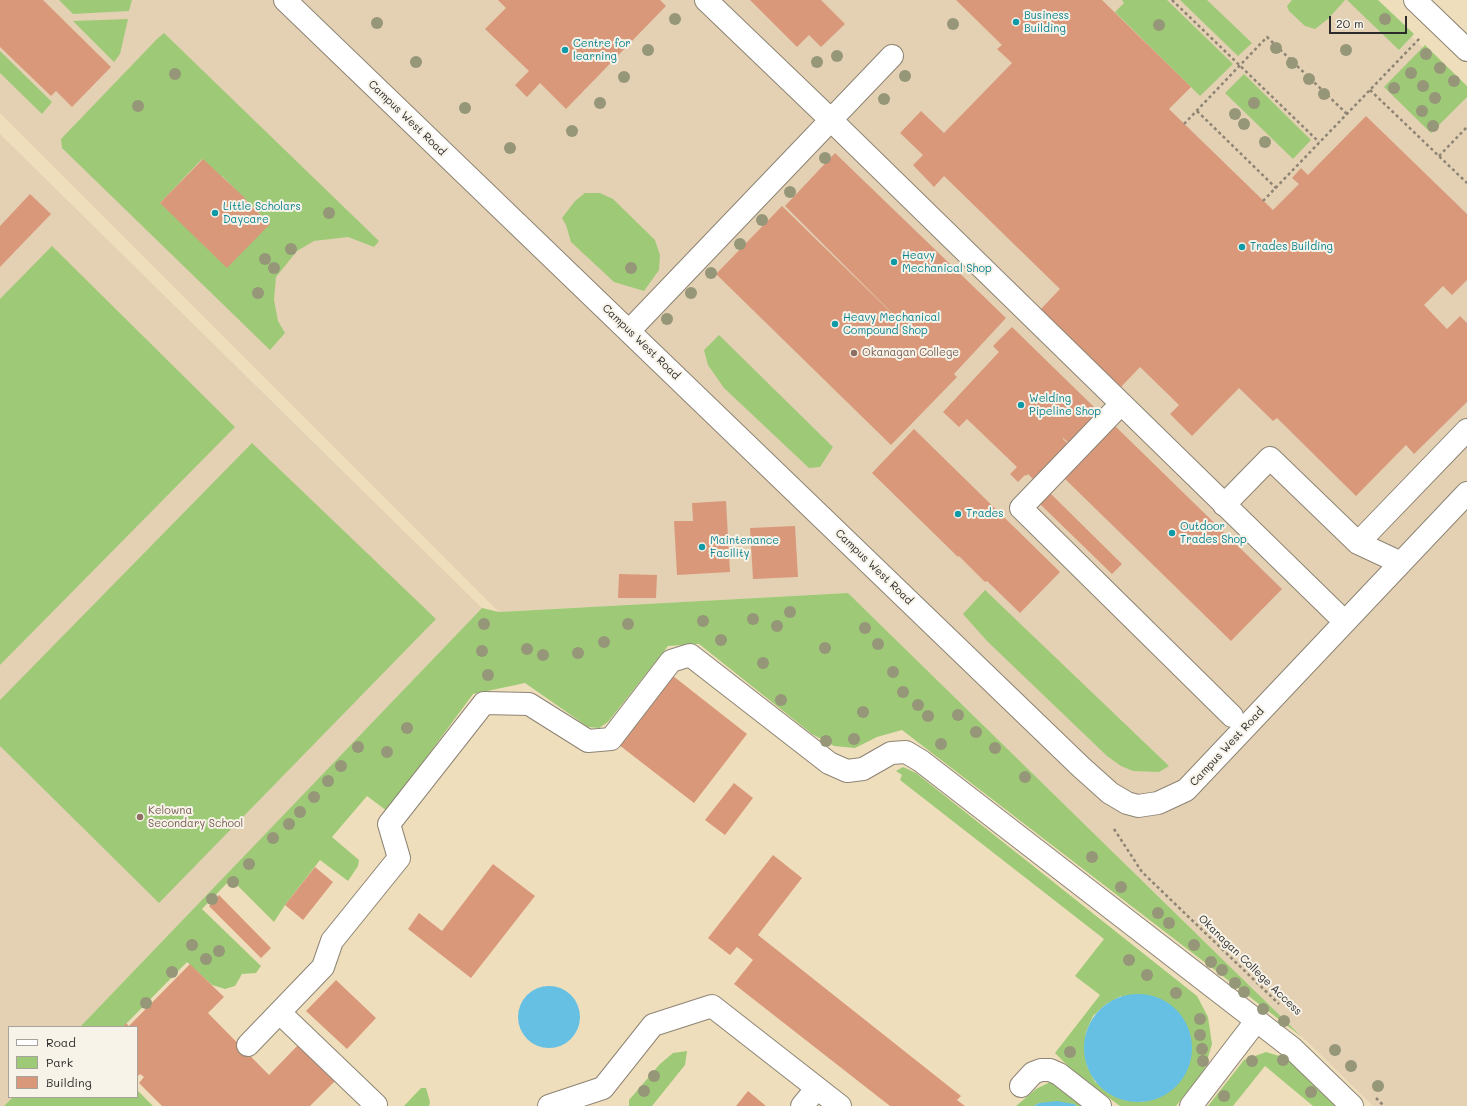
<!DOCTYPE html>
<html>
<head>
<meta charset="utf-8">
<style>
  body { margin:0 }
  #map { position:relative; width:1467px; height:1106px; overflow:hidden; background:#efdebc; font-family:Mali,sans-serif }
  canvas { display:block }
  .legend { position:absolute; left:8px; top:1026px; width:130px; height:72px; box-sizing:border-box; background:#f7f3e8; border:1px solid #a5a39c; margin:0; padding:5px 7px; list-style:none; font-size:12px; color:#2b2b2b }
  .legend li { display:flex; align-items:center; gap:8px; height:20px }
  .legend b { width:20px; border:1px solid #a5a39c }
  .scale { position:absolute; left:1329px; top:16px; width:78px; height:18px; box-sizing:border-box; border:2px solid #2b2b2b; border-top:0; padding-left:5px; font-size:12px; line-height:14px; white-space:nowrap; color:#2b2b2b; -webkit-text-stroke:3px #f7f3e8; paint-order:stroke }
</style>
</head>
<body>
<div id="map">
<canvas width="1467" height="1106"></canvas>
<ul class="legend">
<li><b style="height:5px;background:#fff"></b>Road</li>
<li><b style="height:11px;background:#9eca78"></b>Park</li>
<li><b style="height:11px;background:#da987b"></b>Building</li>
</ul>
<div class="scale">20 m</div>
</div>
<script>
const ctx = document.querySelector('canvas').getContext('2d');
ctx.lineJoin = 'round';
function fill(path, color) { ctx.fillStyle = color; ctx.fill(path, 'evenodd'); }
const poly = rows => new Path2D(rows.map(r => 'M' + r).join(''));
function stroke(path, color, width, dash) { ctx.strokeStyle = color; ctx.lineWidth = width; ctx.lineCap = dash ? 'butt' : 'round'; ctx.setLineDash(dash || []); ctx.stroke(path); }
function drawText(font, color, halo, rows, align = 'center') {
  ctx.font = font + ' Mali,sans-serif'; ctx.lineWidth = 4; ctx.setLineDash([]); ctx.textBaseline = 'middle'; ctx.strokeStyle = halo; ctx.fillStyle = color; for (const [text, x, y, turn = 0] of rows) {
    ctx.save(); ctx.translate(x, y); ctx.rotate((+turn || 0) * Math.PI / 180); ctx.textAlign = isNaN(turn) ? turn : align; if (halo) ctx.strokeText(text, 0, 0); ctx.fillText(text, 0, 0); ctx.restore();
  }
}
fill(poly([
  [0,0,1375,0,1467,91,1467,1106,1373,1106,848,593,499,612,0,113],
  [0,134,482,608,80,1027,9,1027,9,1097,13,1097,4,1106,0,1106]
]), '#e4d1b4');
fill(poly([
  [59,0,132,0,129,11,73,14],
  [1122,0,1167,0,1233,64,1200,96,1115,12,1124,3],
  [1180,0,1207,0,1252,43,1238,56],
  [1292,0,1345,0,1328,19,1315,29,1305,26,1289,11,1287,6],
  [1347,0,1378,0,1414,34,1399,50],
  [128,19,120,54,114,62,73,21],
  [164,33,379,241,374,247,348,237,314,241,297,251,276,277,274,300,278,321,285,333,270,350,62,148,61,139,157,39],
  [202,159,221,177,222,176,270,224,160,203],
  [1425,45,1467,86,1467,97,1431,133,1384,87],
  [0,51,52,102,42,114,0,73],
  [1244,74,1311,140,1293,159,1225,93],
  [585,193,600,193,613,199,655,240,660,255,659,270,644,291,614,282,571,242,566,225,562,218,575,201],
  [52,246,235,427,0,665,0,299],
  [719,335,833,447,820,467,809,468,724,388,708,365,704,350],
  [252,443,436,619,159,903,0,746,0,700],
  [985,590,1169,766,1159,772,1133,771,1121,766,1107,756,987,641,963,614],
  [848,593,1302,1037,902,730,877,737,855,748,834,746,812,734,699,644,668,646,608,722,599,728,588,727,525,683,473,694,387,811,367,796,332,837,359,860,358,866,348,881,320,860,285,905,274,922,231,879,202,909,261,966,256,973,242,974,235,986,225,989,212,985,187,962,123,1027,80,1027,482,608,499,612],
  [903,767,916,773,1197,996,1208,1017,1212,1044,1204,1071,1176,1106,1120,1106,1074,1072,1055,1053,1100,995,1075,976,1104,939,900,780,902,775,896,771],
  [1121,996,1175,1087,1160,1097,1142,1102,1124,1100,1095,1082,1087,1066,1084,1049,1086,1032,1093,1016,1106,1004],
  [687,1051,685,1065,652,1106,629,1106,629,1100,660,1064,673,1053],
  [1266,1052,1286,1058,1335,1106,1313,1106,1265,1066,1233,1106,1208,1106,1244,1060],
  [1050,1082,1059,1084,1086,1106,1077,1106,1074,1104,1039,1103,1034,1106,1016,1106,1036,1089],
  [421,1088,426,1088,430,1102,429,1106,404,1106],
  [137,1090,153,1106,4,1106,13,1097,137,1097]
]), '#9eca78');
fill(poly([
  '518 1017a31 31 0 1 1 62 0a31 31 0 1 1-62 0Z',
  '1084 1048a54 54 0 1 1 108 0a54 54 0 1 1-108 0Z',
  [1057,1101,1074,1104,1077,1106,1034,1106,1039,1103]
]), '#66c0e4');
fill(poly([
  [0,0,43,0,111,67,72,107,56,91,51,96,0,47],
  [498,0,660,0,666,6,566,109,540,83,527,97,515,85,529,71,485,29,506,8],
  [750,0,821,0,845,24,821,47,809,35,797,47],
  [956,0,1102,0,1191,87,1169,109,1273,210,1299,184,1292,178,1301,168,1308,175,1366,116,1467,214,1467,280,1452,295,1443,286,1424,305,1447,329,1460,316,1467,323,1467,402,1414,454,1406,445,1356,496,1277,418,1273,421,1239,388,1192,436,1170,414,1179,405,1140,367,1120,388,1040,310,1060,289,944,176,934,187,913,165,923,155,900,133,921,111,944,133,1012,63,997,49,1002,45],
  [835,153,1006,318,954,374,957,377,891,445,716,274,782,206,910,331,785,206],
  [203,159,246,199,245,200,270,224,227,268,160,203],
  [30,194,51,214,0,267,0,226],
  [1012,327,1094,407,1091,409,1098,415,1070,444,1063,438,1063,439,1068,444,1034,480,1028,474,1026,476,1025,475,1018,482,1010,474,1017,467,967,419,959,427,943,412,999,352,993,346],
  [1113,424,1282,589,1231,641,1062,476],
  [914,429,1060,572,1020,613,987,581,985,582,959,556,958,557,872,473],
  [1050,493,1122,564,1112,574,1040,504],
  [726,501,730,572,677,575,674,521,693,521,692,503],
  [795,526,798,577,753,579,750,528],
  [619,574,657,575,656,598,618,598],
  [668,672,747,734,694,803,614,741],
  [734,783,753,798,725,835,705,820],
  [773,855,802,878,758,935,961,1096,957,1100,965,1106,890,1106,734,984,753,960,737,947,730,955,708,938],
  [493,864,535,896,471,978,408,929,419,913,442,931],
  [315,867,333,882,303,920,285,905],
  [219,895,271,948,261,958,209,906],
  [190,964,224,997,208,1013,269,1075,300,1043,336,1080,310,1106,162,1106,139,1083,144,1077,140,1074,137,1077,137,1027,123,1027,126,1023,129,1026],
  [336,980,376,1018,347,1049,306,1011],
  [748,1091,766,1106,736,1106]
]), '#da987b');
const minor = poly([
  [285,0,1081,767,1110,793,1127,803,1138,806,1158,803,1186,790,1467,493],
  [706,0,831,120,1345,622],
  [629,331,892,56],
  [1121,404,1021,508,1232,716],
  [1224,505,1270,458,1358,543,1401,563],
  [1358,543,1467,430],
  [280,1013,376,1105],
  [248,1045,323,967,332,941,399,858,389,824,484,703,529,704,588,741,611,739,671,661,690,655,829,763,847,771,863,769,891,753,906,752,921,761,1292,1048,1352,1106],
  [1021,1086,1033,1073,1041,1070,1050,1070,1059,1074,1100,1106],
  [549,1106,603,1088,653,1025,712,1006,840,1106],
  [802,1106,817,1088],
  [1191,1106,1257,1020]
]);
const major = poly([
  [1415,0,1467,50]
]);
stroke(minor, '#8d8474', 24);
stroke(major, '#8d8474', 24);
stroke(poly([
  [1172,0,1319,142],
  [1370,90,1467,183],
  [1197,111,1276,188],
  [1184,124,1267,37,1347,114],
  [1439,156,1467,127],
  [1263,201,1420,38],
  [1114,829,1142,872,1279,1004],
  [1376,1098,1384,1106]
]), '#8d8474', 2.5, [3, 3]);
stroke(minor, '#fff', 22);
stroke(major, '#fff', 22);
ctx.fillStyle = '#969679';
for (const [x, y] of [
  [675,19],
  [1385,19],
  [377,23],
  [953,24],
  [1159,25],
  [1276,48],
  [648,50],
  [1346,50],
  [1426,54],
  [837,56],
  [416,62],
  [817,62],
  [1292,63],
  [1440,68],
  [1411,73],
  [175,74],
  [905,76],
  [624,77],
  [1309,79],
  [1454,81],
  [1423,86],
  [1394,88],
  [1324,94],
  [1435,98],
  [884,99],
  [600,103],
  [1254,103],
  [138,106],
  [465,108],
  [1422,111],
  [1235,114],
  [1244,124],
  [1433,126],
  [572,131],
  [1265,142],
  [510,148],
  [825,158],
  [790,192],
  [329,213],
  [762,220],
  [740,244],
  [291,249],
  [265,259],
  [274,268],
  [631,268],
  [711,273],
  [258,293],
  [691,293],
  [667,319],
  [790,612],
  [753,619],
  [703,621],
  [484,624],
  [628,624],
  [777,626],
  [865,628],
  [721,640],
  [604,642],
  [878,644],
  [825,648],
  [527,649],
  [482,651],
  [578,653],
  [543,655],
  [763,663],
  [893,672],
  [488,675],
  [903,692],
  [781,700],
  [918,705],
  [863,712],
  [958,715],
  [928,716],
  [407,728],
  [976,732],
  [854,739],
  [826,741],
  [941,744],
  [358,747],
  [995,748],
  [387,752],
  [341,766],
  [1025,777],
  [328,781],
  [314,797],
  [300,812],
  [289,824],
  [273,838],
  [1092,857],
  [249,864],
  [233,882],
  [1121,887],
  [212,899],
  [1158,913],
  [1169,923],
  [192,945],
  [1194,945],
  [219,951],
  [206,959],
  [1129,960],
  [1211,962],
  [1222,970],
  [172,972],
  [1147,975],
  [1235,983],
  [1244,992],
  [1176,993],
  [146,1003],
  [1263,1009],
  [1200,1019],
  [1284,1021],
  [1200,1035],
  [1202,1049],
  [1335,1050],
  [1070,1052],
  [1283,1060],
  [1203,1061],
  [1252,1061],
  [1351,1066],
  [654,1076],
  [1378,1086],
  [644,1091],
  [1311,1092],
  [1224,1096]
]) { ctx.beginPath(); ctx.arc(x, y, 6, 0, 2 * Math.PI); ctx.fill(); }
for (const [x, y, r, color] of [
  [1016,22,4,"#0f9aa8"],
  [565,50,4,"#0f9aa8"],
  [215,213,4,"#0f9aa8"],
  [1242,247,4,"#0f9aa8"],
  [894,262,4,"#0f9aa8"],
  [835,324,4,"#0f9aa8"],
  [854,353,4,"#8d6e63"],
  [1021,405,4,"#0f9aa8"],
  [958,514,4,"#0f9aa8"],
  [1172,533,4,"#0f9aa8"],
  [702,547,4,"#0f9aa8"],
  [140,817,4,"#8d6e63"]
]) { const dot = new Path2D(); dot.arc(x, y, r, 0, 2 * Math.PI); ctx.fillStyle = color; ctx.fill(dot); stroke(dot, '#f7f3e8', 1.5); }
drawText('11px', '#0d838f', '#f7f3e8', [
  ["Business",1024,16],
  ["Building",1024,29],
  ["Centre for",573,44],
  ["learning",573,57],
  ["Little Scholars",223,207],
  ["Daycare",223,220],
  ["Trades Building",1250,247],
  ["Heavy",902,256],
  ["Mechanical Shop",902,269],
  ["Heavy Mechanical",843,318],
  ["Compound Shop",843,331],
  ["Welding",1029,399],
  ["Pipeline Shop",1029,412],
  ["Trades",966,514],
  ["Outdoor",1180,527],
  ["Trades Shop",1180,540],
  ["Maintenance",710,541],
  ["Facility",710,554]
], 'left');
drawText('11px', '#2b2b2b', '#f7f3e8', [
  ["Campus West Road",407,118,44],
  ["Campus West Road",641,342,44],
  ["Campus West Road",874,567,44],
  ["Campus West Road",1227,747,-47],
  ["Okanagan College Access",1250,965,44]
]);
drawText('11px', '#785e54', '#f7f3e8', [
  ["Okanagan College",862,353],
  ["Kelowna",148,811],
  ["Secondary School",148,824]
], 'left');
</script>
</body>
</html>
